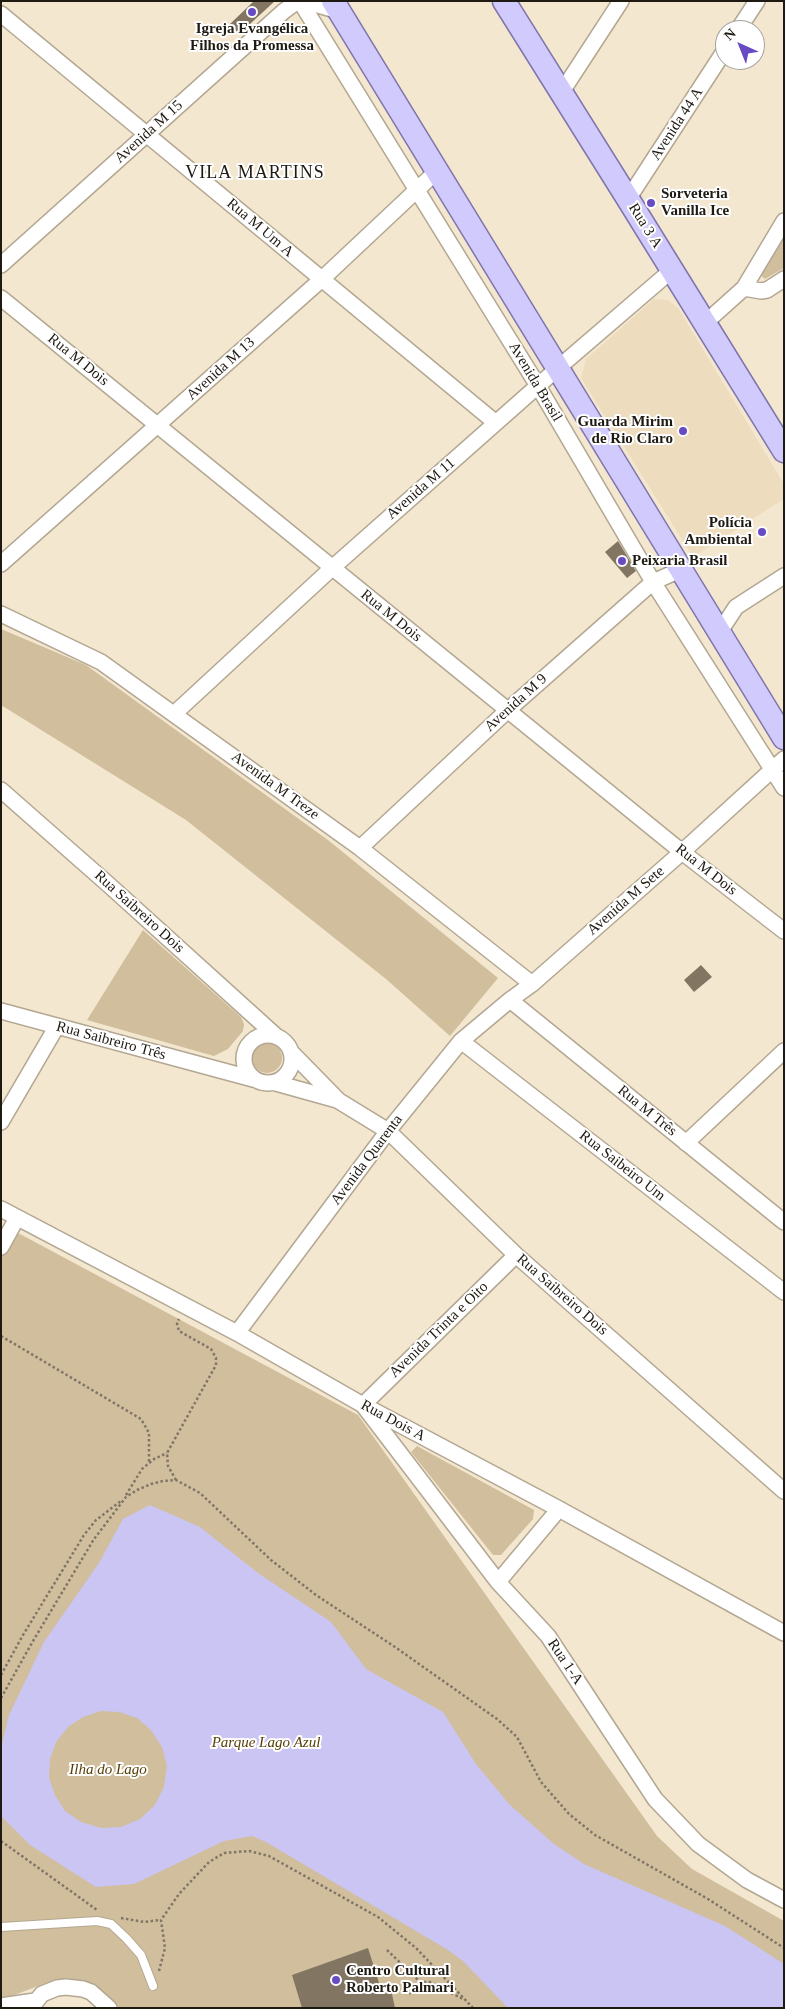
<!DOCTYPE html>
<html>
<head>
<meta charset="utf-8">
<style>
  body { margin:0 }
  #map { position:relative; width:785px; height:2009px; overflow:hidden; background:#f4e7d0; font-family:Georgia,serif }
  canvas { display:block }
  .frame { position:absolute; inset:0; border:2px solid #1e1911; pointer-events:none }
  .north { position:absolute; left:715px; top:20px; width:50px; height:50px; box-sizing:border-box; background:#fff; border:1px solid #a5a3a0; border-radius:50%; rotate:316deg; font-size:14px; font-weight:700; line-height:20px; text-align:center; color:#1e1911 }
  .north::after { content:''; display:block; margin:auto; width:18px; height:22px; background:#684ac3; clip-path:polygon(50% 0,100% 100%,50% 72%,0 100%) }
</style>
</head>
<body>
<div id="map">
<canvas width="785" height="2009"></canvas>
<div class="frame"></div>
<div class="north">N</div>
</div>
<script>
const ctx = document.querySelector('canvas').getContext('2d');
ctx.lineJoin = 'round';
function fill(path, color) { ctx.fillStyle = color; ctx.fill(path, 'evenodd'); }
const poly = rows => new Path2D(rows.map(r => 'M' + r).join(''));
function stroke(path, color, width, dash) { ctx.strokeStyle = color; ctx.lineWidth = width; ctx.lineCap = dash ? 'butt' : 'round'; ctx.setLineDash(dash || []); ctx.stroke(path); }
function drawText(font, color, halo, rows, align = 'center') {
  ctx.font = font + ' Georgia,serif'; ctx.lineWidth = 4; ctx.setLineDash([]); ctx.textBaseline = 'middle'; ctx.strokeStyle = halo; ctx.fillStyle = color; for (const [text, x, y, turn = 0] of rows) {
    ctx.save(); ctx.translate(x, y); ctx.rotate((+turn || 0) * Math.PI / 180); ctx.textAlign = isNaN(turn) ? turn : align; if (halo) ctx.strokeText(text, 0, 0); ctx.fillText(text, 0, 0); ctx.restore();
  }
}
fill(poly([
  [654,299,668,300,678,308,784,484,784,499,693,557,581,378,586,359]
]), '#eddcbe');
fill(poly([
  [784,232,784,268,765,279,758,273],
  [1,629,86,665,328,840,498,978,450,1036,386,979,186,820,1,705],
  [143,930,241,1017,244,1024,243,1031,228,1049,214,1056,87,1020],
  '252 1058a15 15 0 1 1 30 0a15 15 0 1 1-30 0Z',
  [15,1233,20,1234,358,1415,657,1836,692,1869,784,1921,784,2008,119,2008,110,1997,95,1986,83,1981,66,1978,49,1982,1,2000,1,1259],
  [417,1446,534,1510,533,1519,501,1555,493,1555,411,1452]
]), '#d1be9c');
fill(poly([
  [150,1505,200,1527,258,1573,331,1622,366,1669,443,1712,476,1764,509,1804,554,1844,584,1864,725,1926,784,1964,784,2008,508,2008,463,1961,448,1950,266,1842,252,1836,224,1841,134,1884,96,1887,30,1845,1,1816,1,1748,9,1715,44,1642,99,1563,123,1519],
  [101,1711,119,1712,137,1718,151,1730,162,1747,167,1766,164,1787,155,1805,140,1819,121,1827,101,1828,81,1822,65,1811,55,1795,49,1778,50,1759,56,1742,68,1727,83,1717]
]), '#cac5f3');
fill(poly([
  [254,1,275,1,239,34,230,24],
  [618,541,636,571,627,578,605,552],
  [701,965,712,977,694,992,684,980],
  [368,1948,381,1989,390,1985,395,2008,302,2008,292,1975]
]), '#827662');
const service = poly([
  [1,1927,97,1921,111,1924,126,1938,141,1955,153,1986]
]);
const minor = poly([
  [300,1,538,386,653,582,784,788],
  [304,1,339,11],
  [1,14,496,423],
  [738,30,757,1],
  [561,93,621,1],
  [628,199,725,50],
  [1,265,284,11,298,1],
  [744,288,761,291,767,290,784,279],
  [1,298,682,852,784,931],
  [705,323,744,288,784,221],
  [1,564,322,279,437,171],
  [1,614,101,662,360,848,532,984],
  [719,633,736,607,784,576],
  [175,713,332,568,558,368,672,270],
  [1,790,109,885,276,1036],
  [360,848,508,710,653,582,680,570],
  [510,1000,784,1222],
  [1,1011,253,1079],
  '244 1059a24 24 0 1 1 48 0a24 24 0 1 1-48 0Z',
  [461,1041,784,1292],
  [292,1053,339,1101,388,1131,516,1255,784,1491],
  [276,1083,337,1100],
  [1,1122,57,1026],
  [686,1143,784,1051],
  [1,1209,237,1333,363,1405,559,1509,784,1633],
  [1,1247,17,1218],
  [516,1255,363,1405,498,1582,548,1636,655,1799,698,1844,747,1880,784,1900],
  [237,1333,388,1131,461,1041,510,1000,532,984,682,852,784,759],
  [498,1582,559,1509],
  [1,2006,35,2001],
  [31,2008,42,1994,57,1988,66,1987,83,1989,91,1992,109,2008]
]);
const primary = poly([
  [333,1,784,738],
  [504,1,628,199,784,451]
]);
stroke(service, '#b3a792', 10);
stroke(minor, '#b3a792', 18);
stroke(primary, '#7f75aa', 25);
stroke(poly([
  [1,1336,141,1419,149,1433,149,1462],
  [176,1480,168,1466,167,1453,216,1365,216,1358,211,1349,179,1331,177,1324,179,1319],
  [126,1495,142,1469,154,1459,167,1453],
  [1,1675,23,1635,84,1535,96,1520,121,1501],
  [1,1698,33,1641,94,1539,126,1497,137,1490,151,1484,163,1481,176,1480,200,1493,271,1560,316,1595,395,1647,497,1719,517,1737,541,1782,569,1814,595,1835,708,1899,784,1948],
  [1,1841,97,1910],
  [121,1918,144,1922,160,1920],
  [387,1950,420,1982],
  [159,1971,165,1948,161,1920,179,1894,209,1862,224,1853,249,1851,269,1856,378,1917,416,1948,473,2008],
  [409,1994,420,1982,430,1982,463,1999]
]), '#7f7668', 2.5, [2.5, 2.5]);
stroke(service, '#fff', 8);
stroke(minor, '#fff', 15);
stroke(primary, '#d1cafd', 22);
for (const [x, y, r, color] of [
  [252,12,5,"#684ac3"],
  [651,203,5,"#684ac3"],
  [683,431,5,"#684ac3"],
  [762,532,5,"#684ac3"],
  [622,561,5,"#684ac3"],
  [336,1980,5,"#684ac3"]
]) { const dot = new Path2D(); dot.arc(x, y, r, 0, 2 * Math.PI); ctx.fillStyle = color; ctx.fill(dot); stroke(dot, '#fff', 2); }
drawText('bold 15px', '#1e1911', '#fff', [
  ["Igreja Evangélica",252,29,"center"],
  ["Filhos da Promessa",252,46,"center"],
  ["Sorveteria",661,194],
  ["Vanilla Ice",661,211],
  ["Guarda Mirim",673,422,"right"],
  ["de Rio Claro",673,439,"right"],
  ["Polícia",752,523,"right"],
  ["Ambiental",752,540,"right"],
  ["Peixaria Brasil",632,561],
  ["Centro Cultural",346,1971],
  ["Roberto Palmari",346,1988]
], 'left');
drawText('15px', '#1e1911', '#fff', [
  ["Avenida 44 A",677,124,-57],
  ["Avenida M 15",149,132,-42],
  ["Rua 3 A",645,226,58],
  ["Rua M Um A",260,228,40],
  ["Rua M Dois",78,360,39],
  ["Avenida M 13",221,369,-42],
  ["Avenida Brasil",535,382,59],
  ["Avenida M 11",421,489,-41],
  ["Rua M Dois",391,616,39],
  ["Avenida M 9",516,703,-42],
  ["Avenida M Treze",275,786,36],
  ["Rua M Dois",706,870,38],
  ["Avenida M Sete",626,901,-41],
  ["Rua Saibreiro Dois",139,912,42],
  ["Rua Saibreiro Três",111,1041,15],
  ["Rua M Três",647,1111,39],
  ["Avenida Quarenta",367,1160,-53],
  ["Rua Saibeiro Um",622,1166,38],
  ["Rua Saibreiro Dois",562,1295,41],
  ["Avenida Trinta e Oito",439,1330,-44],
  ["Rua Dois A",393,1421,28],
  ["Rua 1-A",565,1662,56]
]);
drawText('italic 15px', '#563e06', '#fff', [
  ["Parque Lago Azul",266,1743],
  ["Ilha do Lago",108,1770]
]);
ctx.letterSpacing = '1px';
drawText('18px', '#1e1911', '#fff', [
  ["VILA MARTINS",255,173]
]);
ctx.letterSpacing = '0px';
</script>
</body>
</html>
